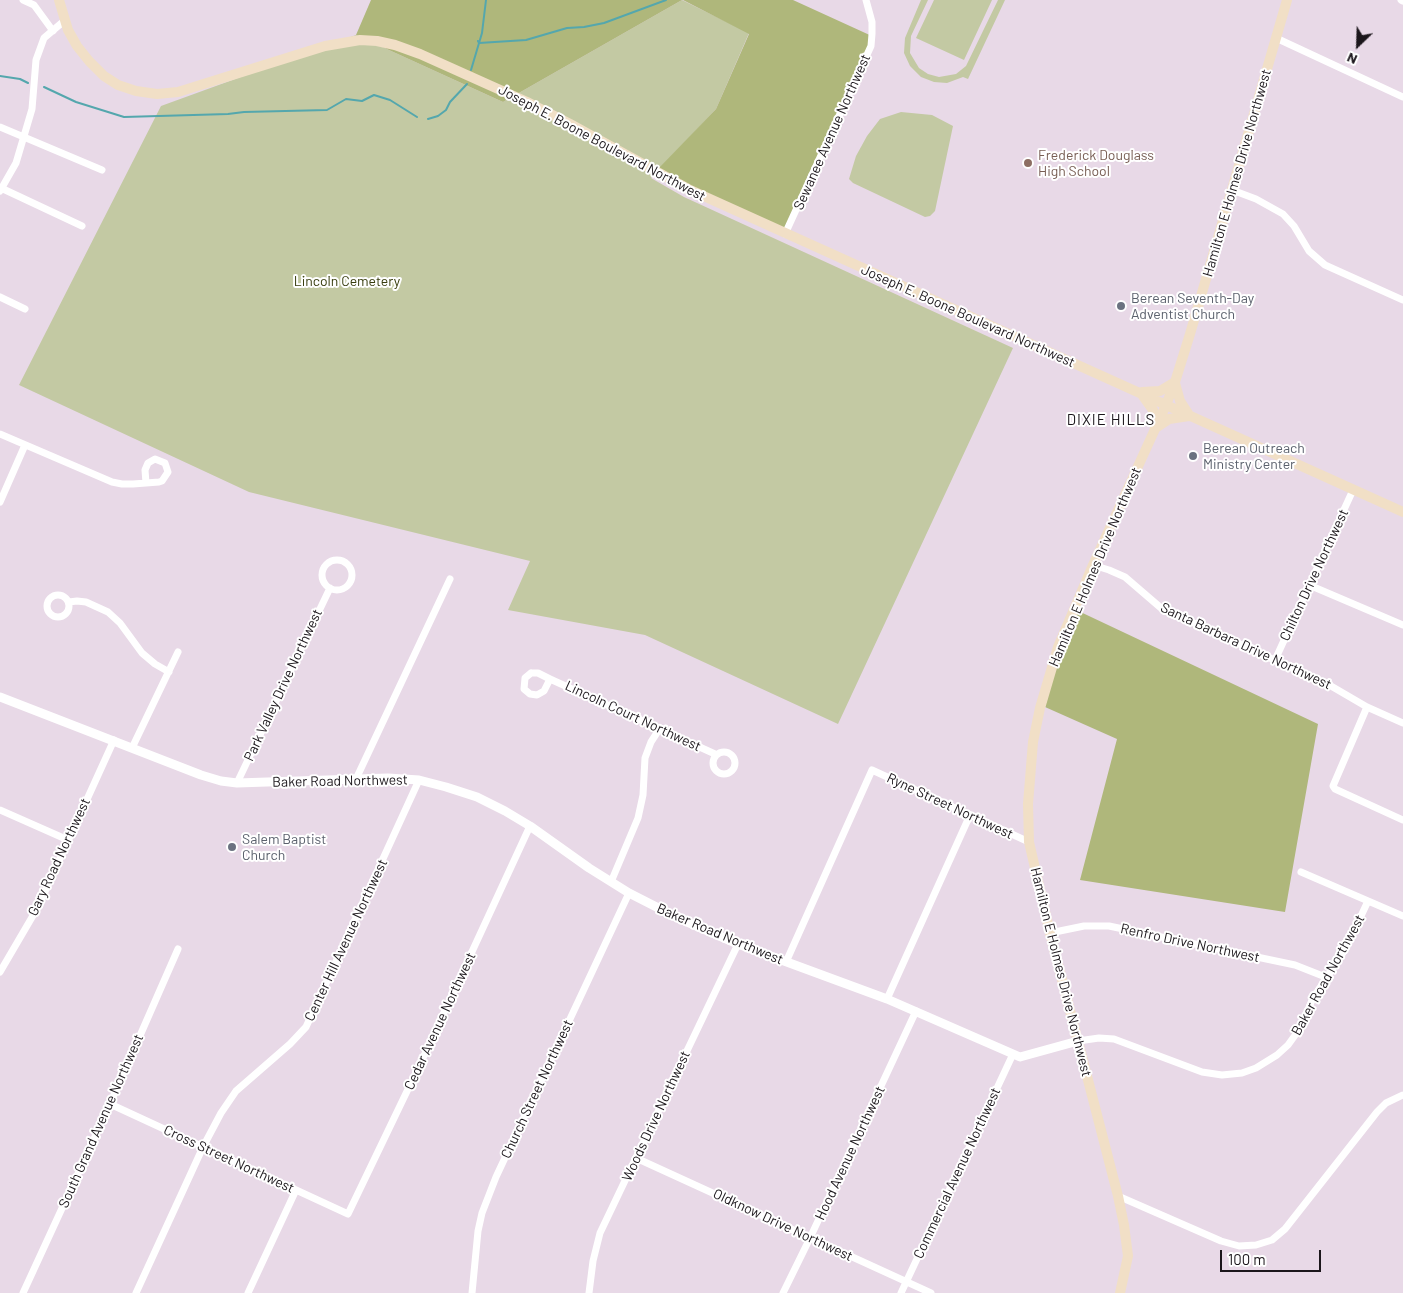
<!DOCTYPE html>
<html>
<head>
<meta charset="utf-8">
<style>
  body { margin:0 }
  #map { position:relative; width:1403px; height:1293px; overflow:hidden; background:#e8d9e7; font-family:Barlow,sans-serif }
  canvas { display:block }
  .north { position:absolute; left:1333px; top:20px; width:50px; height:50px; -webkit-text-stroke:4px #fff; paint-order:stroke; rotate:204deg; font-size:14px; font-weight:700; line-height:20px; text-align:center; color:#1b161b }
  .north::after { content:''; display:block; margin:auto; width:18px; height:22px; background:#1b161b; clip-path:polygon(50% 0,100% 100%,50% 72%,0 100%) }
  .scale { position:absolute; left:1220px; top:1250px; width:101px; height:22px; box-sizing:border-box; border:2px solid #1b161b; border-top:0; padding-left:6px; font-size:15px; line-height:18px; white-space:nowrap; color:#1b161b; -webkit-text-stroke:4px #fff; paint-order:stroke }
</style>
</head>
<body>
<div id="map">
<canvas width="1403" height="1293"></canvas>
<div class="north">N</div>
<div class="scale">100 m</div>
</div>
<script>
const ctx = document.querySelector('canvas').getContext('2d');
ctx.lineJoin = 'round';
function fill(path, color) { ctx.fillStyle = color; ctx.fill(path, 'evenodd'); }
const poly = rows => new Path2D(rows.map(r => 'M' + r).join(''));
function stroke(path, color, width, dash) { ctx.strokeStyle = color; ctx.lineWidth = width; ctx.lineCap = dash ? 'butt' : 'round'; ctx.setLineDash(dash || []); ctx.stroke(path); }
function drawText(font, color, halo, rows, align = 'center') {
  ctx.font = font + ' Barlow,sans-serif'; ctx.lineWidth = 4; ctx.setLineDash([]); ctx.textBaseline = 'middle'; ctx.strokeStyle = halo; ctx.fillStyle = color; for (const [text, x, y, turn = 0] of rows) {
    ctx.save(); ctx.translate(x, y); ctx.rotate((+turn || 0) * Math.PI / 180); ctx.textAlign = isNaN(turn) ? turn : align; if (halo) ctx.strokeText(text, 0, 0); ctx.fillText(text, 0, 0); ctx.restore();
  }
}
fill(poly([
  [682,0,749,33,716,109,651,178,684,197,1013,348,838,724,645,635,508,610,530,561,249,492,19,385,161,106,356,35,503,102],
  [921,0,928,0,911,36,910,53,919,68,928,74,939,77,956,74,966,66,998,0,1005,0,968,79,963,77,947,83,934,82,921,77,910,66,904,53,905,38],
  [934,0,992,0,964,60,916,38],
  [901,112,932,115,953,126,935,211,930,216,925,217,853,183,849,179,856,156,867,136,880,119]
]), '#c3c9a3');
fill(poly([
  [371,0,682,0,503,102,356,35],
  [683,0,793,0,874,37,785,229,689,185,659,168,716,109,749,34],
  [1072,608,1318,724,1285,912,1080,880,1117,739,1045,707]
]), '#afb77b');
stroke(poly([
  [478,41,479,43,526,40,567,28,584,27,604,23,666,0],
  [471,70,482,33,486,0],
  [0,76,20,79,28,83],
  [44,87,76,102,124,117,228,114,244,112,327,110,346,99,362,101,374,95,390,100,417,117],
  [428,119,438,116,446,110,450,102,467,84]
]), '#54a7ad', 2);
stroke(poly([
  [23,0,34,5,53,31],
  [1401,0,1403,1],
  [1276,38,1403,97],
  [0,127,102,170],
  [1,188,82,226],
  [1232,190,1256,199,1283,214,1294,226,1309,251,1325,265,1403,300],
  [0,191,16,163,32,109,36,60,44,38,64,21],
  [785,234,871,46,872,34,872,22,866,0],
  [0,297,25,309],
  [0,434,112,482,122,484,133,484,159,482,162,481,168,472,165,463,155,459,148,463,145,470,146,483],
  [0,502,25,445],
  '322 575a15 15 0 1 1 30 0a15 15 0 1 1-30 0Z',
  [1093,565,1109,570,1125,577,1161,608,1331,686,1367,707,1403,723],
  [1309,585,1403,625],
  '47 606a11 11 0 1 1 22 0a11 11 0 1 1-22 0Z',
  [69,602,77,601,86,602,108,612,120,623,142,653,155,664,169,672],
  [1275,660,1353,490],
  [531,673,538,673,550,679,544,691,537,695,530,694,524,689,525,678,531,673],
  [550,679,715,754],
  [1367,707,1333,786,1335,789,1403,820],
  [132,748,178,652],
  '713 763a11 11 0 1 1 22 0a11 11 0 1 1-22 0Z',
  [356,779,450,579],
  [237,783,330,588],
  [0,810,68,840],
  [1301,872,1403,916],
  [611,882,638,818,643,795,645,758,651,742,660,728],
  [1050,933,1084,926,1109,926,1295,965,1328,978],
  [786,962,872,770,1029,842],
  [0,972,38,907,114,740],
  [887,999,970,815],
  [1078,1041,1099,1038,1114,1039,1202,1072,1222,1075,1242,1073,1256,1068,1277,1055,1288,1045,1301,1027,1312,1000,1346,948,1368,901],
  [110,1104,348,1214,422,1060,530,826],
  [636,1158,931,1293],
  [1118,1196,1221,1241,1239,1246,1256,1245,1272,1240,1285,1229,1377,1112,1386,1103,1403,1095],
  [23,1293,110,1104,178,949],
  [136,1293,203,1147,221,1113,236,1091,290,1044,306,1027,419,780],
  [248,1293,296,1190],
  [472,1293,478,1231,482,1213,496,1177,629,893],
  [589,1293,593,1261,600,1233,738,944],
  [783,1293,810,1238,916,1011],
  [901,1293,1013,1054]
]), '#fff', 7);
stroke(poly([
  [0,697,201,775,221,781,237,783,388,778,419,780,446,787,477,797,505,811,530,826,589,868,629,893,678,918,738,944,887,999,1020,1057,1078,1041]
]), '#fff', 9);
stroke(poly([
  [59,0,68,30,77,46,89,61,104,76,118,85,136,91,157,94,178,92,325,46,360,40,377,41,395,45,420,54,527,102,570,124,688,189,1403,512],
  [1175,383,1180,401,1189,415],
  [1142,392,1160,391,1175,382],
  [1143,396,1153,410,1155,428],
  [1157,427,1169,419,1189,416],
  [1120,1293,1128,1256,1124,1225,1118,1196,1050,933,1029,842,1028,804,1033,742,1040,708,1058,647,1093,565,1166,405,1175,382,1190,334,1287,0]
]), '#f1dfc6', 10);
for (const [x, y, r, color] of [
  [1028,163,5,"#8d6e63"],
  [1121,306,5,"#6b7280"],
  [1193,456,5,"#6b7280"],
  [232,847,5,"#6b7280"]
]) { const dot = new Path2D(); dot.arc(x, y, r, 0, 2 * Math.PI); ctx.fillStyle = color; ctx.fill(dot); stroke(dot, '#fff', 2); }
drawText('14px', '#1b161b', '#fff', [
  ["Sewanee Avenue Northwest",832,132,-66],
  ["Joseph E. Boone Boulevard Northwest",602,143,28],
  ["Hamilton E Holmes Drive Northwest",1237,173,-74],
  ["Joseph E. Boone Boulevard Northwest",968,316,24],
  ["Hamilton E Holmes Drive Northwest",1095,567,-67],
  ["Chilton Drive Northwest",1314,575,-65],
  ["Santa Barbara Drive Northwest",1246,646,25],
  ["Park Valley Drive Northwest",283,685,-65],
  ["Lincoln Court Northwest",633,716,25],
  ["Baker Road Northwest",340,781,-1],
  ["Ryne Street Northwest",950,806,25],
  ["Gary Road Northwest",59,857,-65],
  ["Baker Road Northwest",720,934,23],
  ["Center Hill Avenue Northwest",346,940,-65],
  ["Renfro Drive Northwest",1190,943,12],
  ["Hamilton E Holmes Drive Northwest",1061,972,76],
  ["Baker Road Northwest",1328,975,-61],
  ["Cedar Avenue Northwest",440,1021,-65],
  ["Church Street Northwest",537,1089,-65],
  ["Woods Drive Northwest",656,1116,-65],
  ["South Grand Avenue Northwest",101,1121,-66],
  ["Hood Avenue Northwest",850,1153,-65],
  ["Cross Street Northwest",229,1159,25],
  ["Commercial Avenue Northwest",957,1173,-65],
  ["Oldknow Drive Northwest",783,1225,25]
]);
drawText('14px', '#785e54', '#fff', [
  ["Frederick Douglass",1038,155],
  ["High School",1038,171]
], 'left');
drawText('14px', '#383d0e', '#fff', [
  ["Lincoln Cemetery",347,281]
]);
drawText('14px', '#5b616d', '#fff', [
  ["Berean Seventh-Day",1131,298],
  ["Adventist Church",1131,314],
  ["Berean Outreach",1203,448],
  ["Ministry Center",1203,464],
  ["Salem Baptist",242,839],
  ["Church",242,855]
], 'left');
ctx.letterSpacing = '1px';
drawText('15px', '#1b161b', '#fff', [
  ["DIXIE HILLS",1111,420]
]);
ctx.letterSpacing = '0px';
</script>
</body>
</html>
